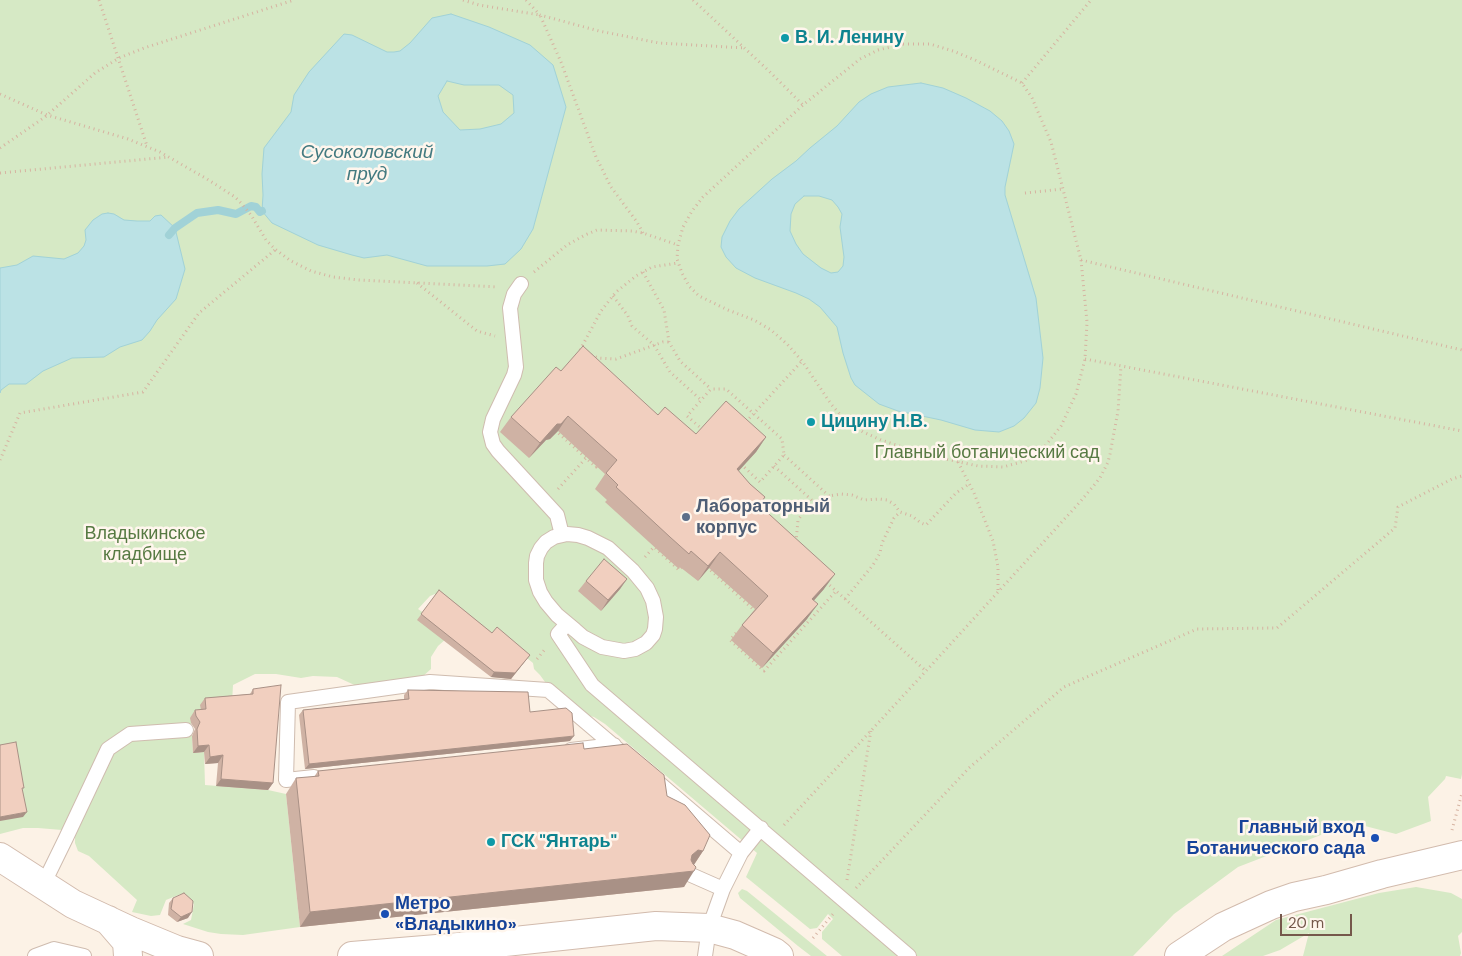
<!DOCTYPE html>
<html>
<head>
<meta charset="utf-8">
<style>
  body { margin:0 }
  #map { position:relative; width:1462px; height:956px; overflow:hidden; background:#fcf2e6; font-family:"DM Sans",sans-serif }
  canvas { display:block }
  .scale { position:absolute; left:1280px; top:914px; width:72px; height:22px; box-sizing:border-box; border:2px solid #75584b; border-top:0; padding-left:6px; font-size:15px; line-height:18px; white-space:nowrap; color:#75584b; -webkit-text-stroke:4px #fff6ed; paint-order:stroke }
</style>
</head>
<body>
<div id="map">
<canvas width="1462" height="956"></canvas>
<div class="scale">20 m</div>
</div>
<script>
const ctx = document.querySelector('canvas').getContext('2d');
ctx.lineJoin = 'round';
function fill(path, color) { ctx.fillStyle = color; ctx.fill(path, 'evenodd'); }
const poly = rows => new Path2D(rows.map(r => 'M' + r).join(''));
function stroke(path, color, width, dash) { ctx.strokeStyle = color; ctx.lineWidth = width; ctx.lineCap = dash ? 'butt' : 'round'; ctx.setLineDash(dash || []); ctx.stroke(path); }
function drawText(font, color, halo, rows, align = 'center') {
  ctx.font = font + ' "DM Sans",sans-serif'; ctx.lineWidth = 5; ctx.setLineDash([]); ctx.textBaseline = 'middle'; ctx.strokeStyle = halo; ctx.fillStyle = color; for (const [text, x, y, turn = 0] of rows) {
    ctx.save(); ctx.translate(x, y); ctx.rotate((+turn || 0) * Math.PI / 180); ctx.textAlign = isNaN(turn) ? turn : align; if (halo) ctx.strokeText(text, 0, 0); ctx.fillText(text, 0, 0); ctx.restore();
  }
}
fill(poly([
  [0,0,1462,0,1462,774,1461,779,1446,776,1445,779,1428,797,1431,821,1396,834,1365,826,1326,833,1238,867,1174,914,1133,956,842,956,822,939,822,932,833,919,828,914,817,928,810,929,746,877,757,853,605,724,594,717,582,714,572,705,570,699,566,695,554,692,550,689,540,675,534,669,533,663,522,654,435,594,430,596,418,609,425,614,447,638,438,646,431,657,431,669,422,677,361,688,337,677,313,676,301,678,276,674,255,674,233,685,232,703,191,720,193,753,204,752,205,785,268,790,286,794,300,927,243,935,221,934,208,932,183,924,191,920,194,904,181,894,166,900,160,915,151,916,132,912,137,900,89,856,78,851,75,843,75,835,62,830,38,828,23,828,0,834],
  [1416,887,1451,893,1462,899,1462,932,1458,936,1461,953,1460,956,1303,956,1309,933,1280,950,1263,956,1222,956,1276,920,1379,893],
  [742,889,747,891,827,956,811,956,798,946,740,898,738,893]
]), '#d6e9c5');
const water = poly([
  [451,14,489,27,530,45,553,65,566,107,533,229,521,249,505,264,487,266,427,266,387,255,364,258,352,255,318,245,272,223,262,211,263,195,262,174,264,148,291,112,294,95,309,72,344,34,352,35,387,52,394,52,400,51,410,43,432,18,451,14],
  [447,81,464,85,499,85,513,95,514,113,501,124,480,129,460,130,443,112,438,96,447,81],
  [921,83,943,88,966,98,990,111,1002,121,1009,131,1014,144,1005,187,1005,195,1036,298,1043,358,1040,388,1036,403,1024,418,1014,426,999,432,975,430,941,420,898,411,879,404,855,385,851,378,843,353,837,327,820,307,809,299,796,293,755,278,736,268,726,257,721,247,722,237,730,221,739,209,772,179,796,161,810,148,837,126,859,102,871,94,888,87,921,83],
  [804,196,819,196,832,200,838,207,842,214,840,227,844,257,843,266,838,272,831,273,821,268,803,254,796,244,790,231,791,214,795,204,804,196],
  [108,213,114,214,124,220,137,221,150,221,155,216,161,215,175,228,185,269,176,299,157,320,150,331,142,340,120,347,104,357,72,358,43,371,26,384,9,384,1,390,0,393,0,268,17,265,33,256,64,259,78,253,84,246,86,240,85,230,93,220,102,214,108,213]
]);
fill(water, '#bbe2e5');
stroke(water, '#a1d2d7', 1);
stroke(poly([
  [169,235,175,228,197,213,218,210,236,214,251,206,256,207,260,212,262,211]
]), '#a1d2d7', 8);
const lane = poly([
  [521,284,514,294,510,308,516,367,514,375,493,419,490,432,493,444,498,451,557,515,562,535],
  [567,534,578,535,588,538,608,548,633,571,647,588,653,601,656,617,655,629,653,635,646,643,635,649,624,651,602,647,583,637,575,630,557,615,546,602,540,592,536,580,536,563,537,556,541,548,546,542,554,537,567,534],
  [567,624,558,634,592,685,909,956],
  [571,750,614,745],
  [314,777,286,780,288,702,430,682,548,690,627,757],
  [652,777,741,853,723,889,709,928,705,956],
  [741,853,761,828],
  [689,874,723,889],
  [39,883,43,885,66,838,108,749,130,734,186,730],
  [35,956,54,949,84,956]
]);
const secondary = poly([
  [0,857,73,904,131,931,177,950,199,956],
  [108,920,127,942,128,956],
  [352,956,449,948,656,926,709,928,735,935,774,952,779,956],
  [1179,956,1223,927,1271,905,1294,897,1326,890,1382,874,1462,855]
]);
stroke(lane, '#cfbcaf', 16);
stroke(secondary, '#d2bbad', 30);
stroke(poly([
  [99,0,147,146],
  [463,0,479,5,540,15,561,62,596,157,611,187,637,222,643,233],
  [526,0,540,15,599,31,659,43,745,48],
  [693,0,769,71,803,105],
  [903,44,930,44,953,51,975,60,1022,83,1032,98,1051,142,1081,260,1087,322,1085,359,1076,394,1061,426,1042,450,1025,461,1003,467,978,466,927,455,881,440,863,432,846,421,831,404,802,361,787,344,771,330,754,320,728,310,699,296,689,286,682,273,677,259,678,245,683,227,692,211,703,197,803,105,860,59,878,50,903,44],
  [1022,83,1091,0],
  [0,94,47,115,128,139,160,152,207,179,235,197,241,203,251,215,266,240,275,249,291,261,311,271,333,277,359,280,497,287],
  [0,148,45,117,95,73,119,58,144,48,294,0],
  [0,173,169,157],
  [1025,193,1063,189],
  [1081,260,1462,350],
  [534,272,567,245,585,235,597,230,632,231,643,233,678,245],
  [643,272,664,310,669,342,680,361,711,389],
  [417,283,477,331,495,336],
  [613,296,628,316,632,326,654,345,670,372,701,400],
  [580,350,601,311,616,292,636,276,652,267,678,263],
  [591,355,598,358,616,359,663,342,669,342],
  [1085,359,1462,431],
  [746,422,802,361],
  [555,430,596,467,598,463],
  [703,430,687,416,711,389,726,389,782,439,784,455,760,482,743,466],
  [784,455,829,496],
  [0,460,20,413,143,392,199,313,275,250],
  [958,462,974,493,993,541,998,567,998,590],
  [774,466,815,503],
  [558,489,586,458],
  [796,542,798,520,804,512,815,503,829,496,841,494,852,495,864,500,879,499,887,500,894,504,900,512],
  [645,557,654,547,679,570,684,565],
  [707,567,756,612],
  [826,582,926,671],
  [845,599,873,565,880,553,882,543,894,518,900,512,912,516,921,523,926,525,956,493,969,484],
  [736,633,730,640,764,671,836,591],
  [537,659,546,648],
  [784,825,926,671,1080,502,1100,478,1108,462,1110,454,1118,411,1121,366],
  [1452,830,1462,793],
  [847,880,871,730],
  [856,888,969,768,1064,687,1197,629,1277,628,1395,528,1398,507,1452,479,1462,476],
  [813,938,833,914]
]), '#d6b3a1', 3, [1, 4]);
stroke(lane, '#fff', 14);
stroke(secondary, '#fff', 28);
fill(poly([
  [561,371,658,415,696,434,766,437,756,452,738,471,750,484,765,497,760,505,824,589,814,600,807,619,762,668,731,640,742,625,755,609,709,568,698,581,680,567,679,569,660,552,605,502,607,500,595,489,605,474,558,431,550,439,546,440,529,458,500,432,511,417],
  [627,579,620,589,601,611,578,591,586,581],
  [439,590,492,633,530,655,511,679,491,677,417,620],
  [253,689,273,783,268,790,216,786,218,763,205,764,204,752,193,753,192,736,195,729,191,723,190,718,195,710,201,710,200,705,205,698,250,694],
  [408,690,530,712,570,741,305,769,299,715,303,710,404,699,404,695],
  [584,749,667,796,703,851,694,865,684,887,300,927,286,794,296,778,314,777,318,771],
  [173,898,188,918,177,922,168,915,169,903]
]), '#cfb2a4');
fill(poly([
  [568,416,558,431,550,439,546,440,529,458,540,443,557,424],
  [766,437,756,452,726,485,737,469],
  [720,552,709,568,698,581,708,566],
  [835,574,824,589,802,614,812,599],
  [627,579,620,589,601,611,608,600],
  [818,604,807,619,762,668,773,653],
  [530,655,511,679,491,677,494,672],
  [574,736,570,741,305,769,309,764],
  [209,745,204,752,193,753,198,746],
  [223,755,218,763,205,764,210,757],
  [221,779,273,783,268,790,216,786],
  [27,812,23,817,0,821,0,817],
  [698,850,703,851,693,866,688,865,692,855],
  [694,871,684,887,300,927,310,912],
  [192,912,188,918,177,922,181,917]
]), '#a99186');
const building = poly([
  [583,346,658,415,665,407,696,434,726,401,766,437,737,469,750,484,765,497,759,505,835,574,812,599,818,604,773,653,742,625,768,596,720,552,708,566,691,551,689,554,670,537,616,487,618,485,606,473,617,460,568,416,561,424,557,424,540,443,511,417,556,367,561,371,583,346],
  [604,559,627,579,608,600,586,581,604,559],
  [439,590,492,633,497,627,530,655,515,673,494,672,421,614,439,590],
  [281,685,273,783,221,779,223,755,210,757,209,745,198,746,197,729,200,722,196,716,195,710,206,709,205,698,253,694,253,689,281,685],
  [408,690,528,692,530,712,566,708,572,713,574,736,309,764,303,710,409,699,408,690],
  [16,742,24,788,22,788,27,812,0,817,0,745,16,742],
  [583,743,584,749,627,744,664,775,667,796,685,805,710,835,703,851,698,850,692,855,691,860,693,864,696,867,694,871,310,912,296,778,319,776,318,771,583,743],
  [184,893,193,901,192,912,181,917,171,909,173,898,184,893]
]);
fill(building, '#f1cfbf');
stroke(building, '#a99186', 1);
for (const [x, y, r, color] of [
  [785,38,5,"#0f9aa8"],
  [811,422,5,"#0f9aa8"],
  [686,517,5,"#5c6f8a"],
  [1375,838,5,"#1a4fb4"],
  [491,842,5,"#0f9aa8"],
  [385,914,5,"#1a4fb4"]
]) { const dot = new Path2D(); dot.arc(x, y, r, 0, 2 * Math.PI); ctx.fillStyle = color; ctx.fill(dot); stroke(dot, '#fff6ed', 2); }
drawText('bold 18px', '#0d838f', '#fff6ed', [
  ["В. И. Ленину",795,38],
  ["Цицину Н.В.",821,422],
  ["ГСК \"Янтарь\"",501,842]
], 'left');
drawText('18px', '#577a43', '#fff6ed', [
  ["Главный ботанический сад",987,453],
  ["Владыкинское",145,534],
  ["кладбище",145,555]
]);
drawText('bold 18px', '#4e5e75', '#fff6ed', [
  ["Лабораторный",696,507],
  ["корпус",696,528]
], 'left');
drawText('bold 18px', '#164399', '#fff6ed', [
  ["Главный вход",1365,828],
  ["Ботанического сада",1365,849],
  ["Метро",395,904,"left"],
  ["«Владыкино»",395,925,"left"]
], 'right');
drawText('italic 19px', '#437a80', '#fff6ed', [
  ["Сусоколовский",367,153],
  ["пруд",367,175]
]);
</script>
</body>
</html>
